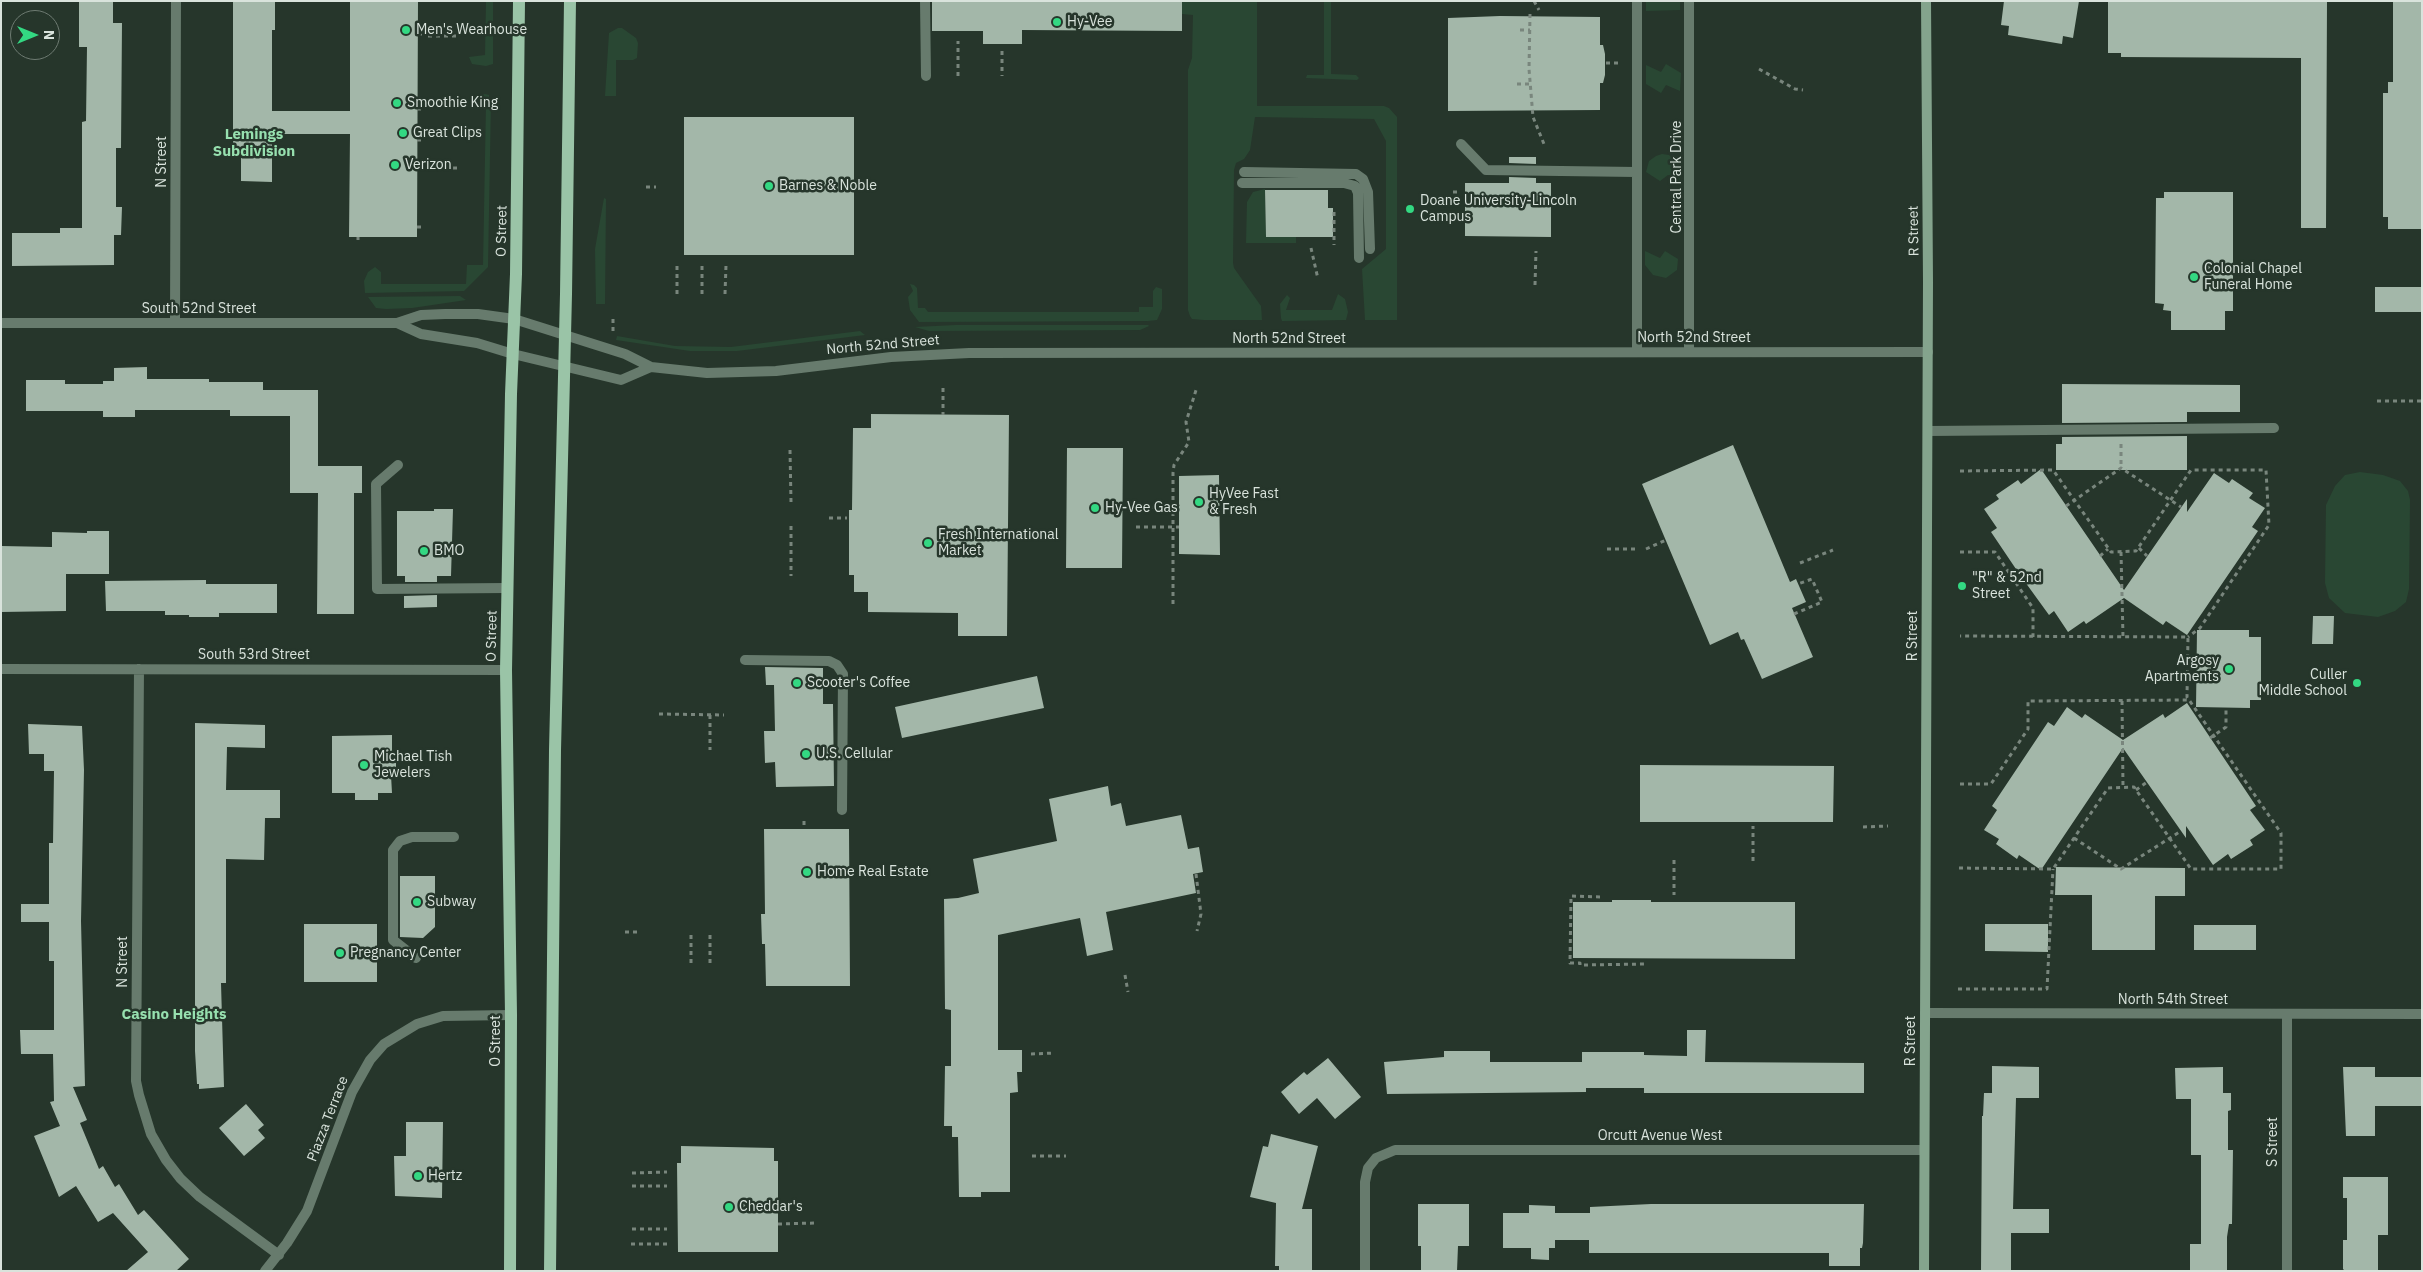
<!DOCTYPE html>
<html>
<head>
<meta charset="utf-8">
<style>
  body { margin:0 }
  #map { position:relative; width:2423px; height:1272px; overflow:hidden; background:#26362b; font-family:"IBM Plex Sans",sans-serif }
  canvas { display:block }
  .frame { position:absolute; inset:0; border:2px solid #d9e3dc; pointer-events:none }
  .north { position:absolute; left:10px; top:10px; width:50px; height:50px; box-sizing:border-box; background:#26362b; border:1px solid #6e7b72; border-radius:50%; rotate:90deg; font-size:14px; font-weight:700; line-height:20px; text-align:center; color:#d9e3dc }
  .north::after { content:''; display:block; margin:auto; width:18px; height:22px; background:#33d882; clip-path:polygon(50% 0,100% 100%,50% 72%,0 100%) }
</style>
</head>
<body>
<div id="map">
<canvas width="2423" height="1272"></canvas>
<div class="frame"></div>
<div class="north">N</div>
</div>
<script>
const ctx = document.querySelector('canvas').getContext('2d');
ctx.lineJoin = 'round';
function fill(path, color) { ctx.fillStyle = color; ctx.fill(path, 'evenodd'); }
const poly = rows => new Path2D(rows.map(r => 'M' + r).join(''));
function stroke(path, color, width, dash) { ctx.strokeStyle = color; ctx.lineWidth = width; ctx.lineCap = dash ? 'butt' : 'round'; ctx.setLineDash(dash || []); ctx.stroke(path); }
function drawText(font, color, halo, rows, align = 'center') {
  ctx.font = font + ' "IBM Plex Sans",sans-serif'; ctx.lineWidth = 5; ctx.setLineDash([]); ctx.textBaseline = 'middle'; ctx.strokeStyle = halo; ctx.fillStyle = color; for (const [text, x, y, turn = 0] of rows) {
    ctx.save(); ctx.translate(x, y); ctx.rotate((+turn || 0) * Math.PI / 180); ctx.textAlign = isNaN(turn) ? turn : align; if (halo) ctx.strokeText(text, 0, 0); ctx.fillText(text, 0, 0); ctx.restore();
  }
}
fill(poly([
  [486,1,493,1,493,64,486,66,472,64,469,57,485,55],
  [1182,1,1257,1,1257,106,1384,106,1389,108,1397,117,1397,320,1365,320,1362,269,1386,249,1386,141,1374,119,1255,117,1250,150,1244,159,1236,163,1234,170,1233,263,1234,268,1261,306,1262,320,1204,320,1192,319,1190,316,1188,310,1188,70,1192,58,1193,15,1182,14],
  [1324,1,1331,1,1331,74,1356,75,1359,78,1357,80,1306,78,1307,75,1324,75],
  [1646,1,1680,1,1680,10,1646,11],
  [618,28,622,28,636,38,638,43,637,58,633,60,616,60,616,96,605,96,609,33],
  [1666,64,1681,73,1680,91,1666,85,1661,93,1646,84,1646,65,1661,72],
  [485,94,489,95,489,100,491,100,488,267,464,291,365,293,364,281,368,272,375,267,381,272,381,284,466,284,467,265,483,265,486,104,471,104,469,101,474,97],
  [1662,154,1669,155,1678,163,1680,181,1668,175,1660,181,1646,172,1649,161,1656,156],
  [1265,189,1266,237,1296,237,1296,243,1246,243,1247,202,1253,192],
  [604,198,606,199,605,304,596,304,595,249],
  [1645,251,1660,258,1665,251,1678,259,1677,270,1666,278,1653,275,1645,265],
  [910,284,914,285,917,288,918,308,925,308,928,312,1139,312,1139,307,1153,307,1153,291,1156,287,1162,289,1162,309,1157,320,1148,321,919,322,910,310,908,297,913,291],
  [1338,294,1345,299,1348,312,1346,320,1282,321,1281,318,1280,304,1287,295,1290,298,1286,310,1332,310],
  [460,296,466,300,412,308,386,309,376,308,368,297],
  [956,325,1148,325,1149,326,1140,330,929,331,915,327],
  [860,331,865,335,737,351,690,351,616,340,617,336,675,346,731,347],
  [2360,472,2383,475,2400,481,2408,491,2410,500,2409,589,2406,602,2395,611,2378,617,2345,613,2329,598,2325,583,2326,505,2335,486,2345,475]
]), '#294733');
fill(poly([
  [79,1,113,1,113,23,122,23,121,148,116,148,116,207,122,207,121,235,114,235,114,265,12,266,12,233,60,233,60,228,82,228,82,122,86,121,87,47,79,47],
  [233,1,275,1,275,30,272,30,272,111,350,111,350,1,418,1,417,237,349,237,350,134,272,134,272,182,241,181,241,152,233,152],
  [932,1,1182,1,1182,31,1022,30,1022,44,983,44,983,31,932,31],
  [2004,1,2079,1,2073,38,2063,36,2062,44,2008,35,2009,26,2001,25],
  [2108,1,2327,1,2326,228,2301,228,2301,58,2121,57,2121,53,2108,53],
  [2393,1,2422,1,2422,229,2388,229,2388,217,2383,217,2383,93,2388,93,2388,82,2393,82],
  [1500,16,1600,17,1600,45,1603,45,1605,54,1605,75,1603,83,1600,83,1600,110,1448,111,1448,18],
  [684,117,854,117,854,255,684,255],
  [1509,157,1536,157,1536,164,1509,163],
  [1509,177,1536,178,1536,183,1551,183,1551,237,1465,236,1465,183,1509,183],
  [1265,190,1328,190,1328,208,1333,208,1333,237,1266,237],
  [2164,192,2233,192,2233,311,2225,311,2225,330,2171,330,2171,311,2163,310,2164,304,2155,303,2156,198,2164,198],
  [2375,287,2422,287,2422,312,2375,312],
  [147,367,147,379,209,379,209,382,263,382,263,390,318,390,318,466,362,466,362,493,354,493,354,614,317,614,318,493,290,493,290,416,230,416,230,410,135,410,135,417,103,417,103,411,26,411,26,380,65,380,65,384,103,384,103,381,114,381,114,368],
  [2062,384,2240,385,2240,412,2187,412,2187,422,2062,423],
  [871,414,1009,415,1007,636,958,636,958,613,868,612,868,592,854,592,854,575,849,575,849,510,852,510,853,428,871,428],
  [2187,436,2187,470,2056,470,2056,444,2062,444,2062,437],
  [1733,445,1790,582,1796,579,1806,602,1792,608,1813,657,1762,679,1744,639,1741,640,1738,632,1710,645,1642,484],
  [1067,448,1123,448,1122,568,1066,568],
  [2041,469,2124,590,2187,499,2187,512,2214,473,2229,483,2232,479,2253,493,2249,498,2265,508,2252,527,2258,531,2187,635,2166,621,2163,625,2124,598,2086,624,2084,621,2068,632,2054,611,2049,615,2020,575,1991,532,1997,528,1984,509,1999,499,1996,495,2018,480,2021,484],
  [1219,475,1220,555,1179,554,1179,476],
  [434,509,453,509,451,576,437,576,437,582,405,582,405,576,397,576,397,511,434,511],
  [87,531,109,531,109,574,66,574,66,611,1,612,1,546,52,547,52,532,87,533],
  [206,580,206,584,277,584,277,613,219,613,219,617,189,617,189,615,165,615,165,611,106,611,105,581],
  [437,595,437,607,404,608,404,596],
  [2313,616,2334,616,2333,644,2312,644],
  [2197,630,2249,630,2249,637,2261,637,2261,700,2250,700,2250,708,2196,707],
  [765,667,823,668,823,704,833,704,834,786,776,787,775,762,765,763,764,731,775,731,774,685,766,685],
  [1037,676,1044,708,902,738,895,707],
  [2187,703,2256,806,2250,810,2265,830,2250,840,2253,845,2231,859,2228,854,2213,865,2186,826,2186,838,2123,748,2041,870,2019,855,2017,859,1996,844,1999,839,1984,830,1997,810,1992,806,2048,722,2054,726,2067,707,2082,718,2085,714,2123,740,2163,714,2165,718],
  [195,723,265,725,265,748,227,747,226,790,280,790,280,818,265,818,264,860,226,859,226,983,221,983,224,1087,199,1089,199,1084,197,1084,195,1051],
  [28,724,82,726,84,770,81,921,85,1086,73,1087,87,1120,80,1123,99,1169,103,1166,115,1187,119,1184,138,1215,144,1210,189,1259,176,1271,126,1271,148,1252,113,1213,98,1222,76,1186,59,1197,34,1136,60,1126,50,1102,54,1101,53,1054,21,1054,20,1030,54,1030,54,961,49,961,49,922,21,922,21,904,49,904,49,843,53,843,54,771,44,771,44,754,29,754],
  [392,735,392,755,396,755,396,775,391,775,392,793,378,793,378,800,355,800,355,793,332,793,332,736],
  [1640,765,1834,766,1833,822,1640,822],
  [1108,786,1111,806,1121,803,1126,826,1181,815,1188,849,1199,847,1203,872,1193,874,1196,893,1106,912,1113,950,1087,956,1080,918,998,935,998,1050,1022,1050,1022,1072,1017,1072,1018,1092,1010,1093,1010,1192,981,1192,981,1197,959,1197,958,1137,952,1137,952,1126,944,1126,945,1066,951,1066,951,1010,945,1009,944,899,958,898,979,893,973,859,1057,841,1049,799],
  [764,829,849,829,850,986,766,986,765,944,762,944,761,914,765,914],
  [2056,867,2185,868,2185,896,2155,896,2155,950,2092,950,2092,895,2055,895],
  [400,876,435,876,435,927,423,938,400,937],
  [1612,900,1651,900,1651,902,1795,902,1795,959,1573,958,1573,902,1612,902],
  [304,924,377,924,377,982,304,982],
  [1985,924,2048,924,2048,952,1985,951],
  [2194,925,2256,925,2256,950,2194,950],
  [1687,1030,1706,1030,1705,1062,1864,1063,1864,1093,1644,1093,1644,1088,1586,1088,1586,1092,1387,1094,1384,1062,1444,1057,1444,1051,1490,1051,1490,1062,1582,1062,1582,1052,1644,1052,1644,1055,1687,1056],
  [1328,1058,1361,1097,1335,1119,1317,1098,1299,1114,1281,1092,1304,1072,1307,1075],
  [1992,1066,2039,1067,2039,1098,2016,1098,2013,1209,2049,1209,2049,1233,2011,1233,2011,1271,1981,1271,1982,1116,1983,1116,1984,1093,1992,1093],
  [2223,1067,2223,1093,2231,1093,2231,1110,2228,1111,2228,1150,2233,1150,2232,1224,2229,1224,2227,1237,2227,1271,2190,1271,2190,1244,2201,1244,2201,1155,2191,1155,2191,1099,2176,1099,2175,1068],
  [2343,1067,2375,1067,2375,1077,2422,1077,2422,1106,2375,1106,2375,1136,2346,1136],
  [246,1104,264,1125,258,1130,265,1138,244,1156,219,1128],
  [406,1122,443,1122,442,1198,395,1196,394,1156,406,1156],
  [1271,1134,1318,1146,1302,1209,1312,1209,1312,1271,1279,1271,1279,1266,1275,1266,1276,1203,1250,1197,1263,1146,1268,1147],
  [681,1146,774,1148,774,1161,778,1161,778,1252,678,1252,677,1163,681,1163],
  [2343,1177,2388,1177,2388,1235,2378,1235,2378,1271,2345,1271,2343,1269,2343,1240,2347,1240,2347,1198,2343,1198],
  [1418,1204,1469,1204,1469,1246,1458,1246,1457,1271,1421,1271,1421,1246,1418,1246],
  [1651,1204,1864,1204,1863,1243,1862,1248,1860,1248,1860,1266,1829,1266,1829,1253,1589,1253,1589,1240,1555,1240,1555,1248,1549,1248,1549,1260,1531,1259,1531,1248,1503,1248,1503,1213,1529,1213,1529,1205,1555,1206,1555,1213,1590,1213,1590,1207]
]), '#a3b7a9');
stroke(poly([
  [1534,1,1539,10],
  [1530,14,1529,69,1533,117,1544,144],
  [1520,30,1530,30],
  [418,34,423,34],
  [428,36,458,36],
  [1002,51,1002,76],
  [1606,63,1621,63],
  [1759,69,1795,89,1803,90],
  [958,76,958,41],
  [1517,84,1531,84],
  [417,109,423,109],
  [417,128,424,127],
  [417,140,424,140],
  [417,167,424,167],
  [429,168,458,168],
  [646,187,656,187],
  [1453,192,1459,192],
  [1334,212,1334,245],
  [1453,217,1465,217],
  [417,227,424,227],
  [358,237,358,240],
  [1311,248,1318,279],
  [1535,285,1536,251],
  [677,294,677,265],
  [702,294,702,265],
  [725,294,726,265],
  [613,319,613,332],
  [943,388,943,415],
  [2377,401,2422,401],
  [2121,444,2121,468],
  [790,450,791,502],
  [1960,471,2053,470,2111,552,2136,551,2191,470,2266,470,2269,525,2200,628,2188,637],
  [2066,506,2121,468,2181,507],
  [1136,508,1173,507],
  [829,518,847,518],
  [791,526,791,576],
  [1136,527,1179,527],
  [2139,548,2147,556],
  [1607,549,1638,549],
  [1646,549,1666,540],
  [1960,552,1995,552,2033,608,2033,637],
  [2121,552,2123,637],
  [2100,556,2108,549],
  [1800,563,1833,550],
  [1173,604,1173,473,1174,465,1189,442,1186,422,1197,387],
  [1794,614,1822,602,1812,579,1798,584],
  [2122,701,2123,787],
  [659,714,724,715],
  [710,715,710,750],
  [2210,738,2226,727,2226,708],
  [1960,784,1991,784,2028,729,2028,701,2190,700],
  [2136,790,2147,782],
  [804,821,804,829],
  [1863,827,1888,826],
  [2074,838,2121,869,2181,831],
  [1674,860,1674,895],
  [1753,861,1753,826],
  [1959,868,2053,869,2108,788,2134,787,2191,869,2281,869,2281,833,2187,697,2188,637,1960,636],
  [1196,874,1201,914,1197,931],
  [1600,897,1571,896,1570,963,1580,963,1580,965,1644,964],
  [625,932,639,932],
  [691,935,691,966],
  [710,935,710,966],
  [1125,975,1128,992],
  [1958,989,2047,989,2053,869],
  [1031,1054,1054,1053],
  [1032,1156,1066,1156],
  [632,1173,667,1172],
  [632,1186,667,1186],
  [778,1224,816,1223],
  [632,1229,667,1229],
  [631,1244,667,1244]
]), '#79867d', 3, [4, 4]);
stroke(poly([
  [925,1,926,76],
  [1461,144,1486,170,1636,172],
  [1244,172,1356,174,1363,179,1368,192,1370,249],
  [1242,183,1344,183,1355,186,1358,193,1359,258],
  [1637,352,1637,1],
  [1689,352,1689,1],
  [1928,431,2274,428],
  [398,465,376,484,377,589,507,588],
  [745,660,829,661,837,665,843,674,842,810],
  [416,958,393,940,393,850,400,841,412,837,454,837]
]), '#677b6d', 10);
stroke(poly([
  [1,323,397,323,421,315,445,314,478,314,514,319],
  [175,323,176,1],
  [397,323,421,334,477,343,513,354],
  [1,669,506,670],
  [139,669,136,1081,139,1095,151,1134,166,1160,180,1178,200,1197,279,1255],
  [1925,1013,2422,1014],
  [265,1271,287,1243,307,1211,352,1092,370,1060,384,1044,417,1024,443,1016,511,1015],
  [1365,1271,1365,1182,1368,1168,1376,1158,1395,1150,1924,1150],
  [2287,1271,2287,1014]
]), '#677b6d', 10);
stroke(poly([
  [514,319,625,354,651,367,707,373,776,371,891,357,969,353,1928,352],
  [513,354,621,380,651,367]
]), '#677b6d', 10);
stroke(poly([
  [1924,1271,1928,282,1926,1]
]), '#84a48d', 10);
stroke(poly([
  [510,1271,511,1015,506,670,511,394,516,274,519,1],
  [550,1271,555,750,566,294,570,1]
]), '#9ac4a7', 12);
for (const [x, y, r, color] of [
  [1057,22,5,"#33d882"],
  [406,30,5,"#33d882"],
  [397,103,5,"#33d882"],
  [403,133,5,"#33d882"],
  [395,165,5,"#33d882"],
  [769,186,5,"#33d882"],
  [1410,209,5,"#33d882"],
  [2194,277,5,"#33d882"],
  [1199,502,5,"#33d882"],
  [1095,508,5,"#33d882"],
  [928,543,5,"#33d882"],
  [424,551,5,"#33d882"],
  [1962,586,5,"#33d882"],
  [2229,669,5,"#33d882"],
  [797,683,5,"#33d882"],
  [2357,683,5,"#33d882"],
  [806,754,5,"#33d882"],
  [364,765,5,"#33d882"],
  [807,872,5,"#33d882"],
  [417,902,5,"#33d882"],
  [340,953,5,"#33d882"],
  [418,1176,5,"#33d882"],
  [729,1207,5,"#33d882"]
]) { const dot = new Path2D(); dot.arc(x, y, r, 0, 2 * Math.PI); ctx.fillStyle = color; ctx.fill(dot); stroke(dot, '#26362b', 2); }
drawText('14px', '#d9e3dc', '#26362b', [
  ["Hy-Vee",1067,22],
  ["Men's Wearhouse",416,30],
  ["Smoothie King",407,103],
  ["Great Clips",413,133],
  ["Verizon",405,165],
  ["Barnes & Noble",779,186],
  ["Doane University-Lincoln",1420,201],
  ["Campus",1420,217],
  ["Colonial Chapel",2204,269],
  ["Funeral Home",2204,285],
  ["HyVee Fast",1209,494],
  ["& Fresh",1209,510],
  ["Hy-Vee Gas",1105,508],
  ["Fresh International",938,535],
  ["Market",938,551],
  ["BMO",434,551],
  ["\"R\" & 52nd",1972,578],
  ["Street",1972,594],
  ["Argosy",2219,661,"right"],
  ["Apartments",2219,677,"right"],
  ["Culler",2347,675,"right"],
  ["Middle School",2347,691,"right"],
  ["Scooter's Coffee",807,683],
  ["U.S. Cellular",816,754],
  ["Michael Tish",374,757],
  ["Jewelers",374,773],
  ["Home Real Estate",817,872],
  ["Subway",427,902],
  ["Pregnancy Center",350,953],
  ["Hertz",428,1176],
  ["Cheddar's",739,1207]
], 'left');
drawText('14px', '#d9e3dc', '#26362b', [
  ["N Street",162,162,-90],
  ["Central Park Drive",1677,177,-90],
  ["O Street",502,231,-89],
  ["R Street",1914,231,-91],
  ["South 52nd Street",199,309],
  ["North 52nd Street",1694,338],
  ["North 52nd Street",1289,339],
  ["North 52nd Street",883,345,-5],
  ["O Street",492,636,-89],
  ["R Street",1913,636,-90],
  ["South 53rd Street",254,655],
  ["N Street",123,962,-90],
  ["North 54th Street",2173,1000],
  ["O Street",496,1041,-90],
  ["R Street",1911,1041,-90],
  ["Piazza Terrace",328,1119,-69],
  ["Orcutt Avenue West",1660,1136],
  ["S Street",2273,1142,-90]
]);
drawText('bold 15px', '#97e0af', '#26362b', [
  ["Lemings",254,135],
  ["Subdivision",254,152],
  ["Casino Heights",174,1015]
]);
</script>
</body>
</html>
